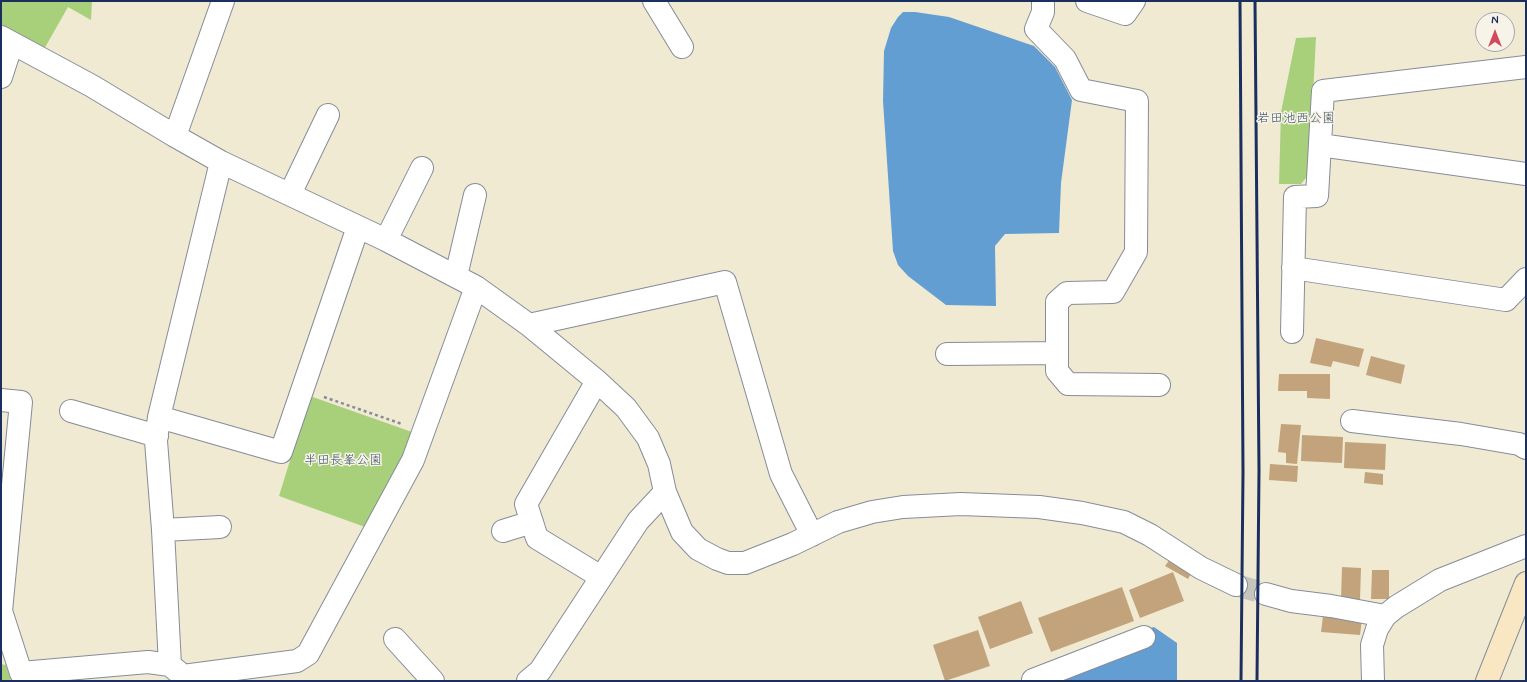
<!DOCTYPE html>
<html>
<head>
<meta charset="utf-8">
<style>
  body { margin:0 }
  #map { position:relative; width:1527px; height:682px; overflow:hidden; background:#f0ead3; font-family:Mynerve,sans-serif }
  canvas { display:block }
  .frame { position:absolute; inset:0; border:2px solid #1b2f5e; pointer-events:none }
  .north { position:absolute; left:1475px; top:12px; width:40px; height:40px; box-sizing:border-box; background:#f7f3e8; border:1px solid #9fa5b1; border-radius:50%; rotate:0deg; font-size:11px; font-weight:700; line-height:16px; text-align:center; color:#1b2f5e }
  .north::after { content:''; display:block; margin:auto; width:14px; height:18px; background:#d1495b; clip-path:polygon(50% 0,100% 100%,50% 72%,0 100%) }
</style>
</head>
<body>
<div id="map">
<canvas width="1527" height="682"></canvas>
<div class="frame"></div>
<div class="north">N</div>
</div>
<script>
const ctx = document.querySelector('canvas').getContext('2d');
ctx.lineJoin = 'round';
function fill(path, color) { ctx.fillStyle = color; ctx.fill(path, 'evenodd'); }
const poly = rows => new Path2D(rows.map(r => 'M' + r).join(''));
function stroke(path, color, width, dash) { ctx.strokeStyle = color; ctx.lineWidth = width; ctx.lineCap = dash ? 'butt' : 'round'; ctx.setLineDash(dash || []); ctx.stroke(path); }
function drawText(font, color, halo, rows, align = 'center') {
  ctx.font = font + ' Mynerve,"Klee One",sans-serif'; ctx.lineWidth = 3; ctx.setLineDash([]); ctx.textBaseline = 'middle'; ctx.strokeStyle = halo; ctx.fillStyle = color; for (const [text, x, y, turn = 0] of rows) {
    ctx.save(); ctx.translate(x, y); ctx.rotate((+turn || 0) * Math.PI / 180); ctx.textAlign = isNaN(turn) ? turn : align; if (halo) ctx.strokeText(text, 0, 0); ctx.fillText(text, 0, 0); ctx.restore();
  }
}
fill(poly([
  [1,1,92,1,91,20,68,7,43,51,1,24],
  [1316,37,1309,174,1301,184,1279,184,1281,112,1296,38],
  [310,396,412,432,403,456,365,527,279,496],
  [1,664,6,665,11,681,1,681]
]), '#a8d07b');
fill(poly([
  [903,12,915,12,949,17,1034,46,1055,67,1072,100,1061,183,1059,233,1005,234,995,246,996,306,946,305,908,276,898,265,893,251,883,101,884,51,891,28,898,17],
  [1154,627,1177,643,1177,681,1051,681,1147,629]
]), '#639ed3');
fill(poly([
  [1316,338,1364,349,1359,367,1333,361,1331,367,1310,363],
  [1371,356,1405,365,1401,384,1366,375],
  [1279,374,1330,374,1330,399,1307,398,1307,391,1278,391],
  [1281,424,1301,425,1297,464,1286,463,1286,453,1278,452],
  [1302,435,1343,437,1342,463,1301,461],
  [1345,442,1386,444,1385,470,1344,468],
  [1270,464,1298,466,1297,482,1269,480],
  [1365,472,1383,474,1383,485,1364,483],
  [1170,559,1192,572,1188,579,1165,566],
  [1342,567,1361,568,1360,600,1341,599],
  [1372,570,1389,570,1389,599,1371,599],
  [1173,572,1184,601,1140,618,1129,590],
  [1122,587,1134,621,1051,652,1038,618],
  [1021,601,1033,633,990,649,978,617],
  [1323,616,1362,619,1360,635,1321,632],
  [978,630,990,666,945,681,933,645]
]), '#c2a37c');
stroke(poly([
  [1236,585,1266,594]
]), '#c5c5bc', 22, [22, 11]);
const minor = poly([
  [654,1,682,47],
  [1043,1,1043,12,1036,29,1065,59,1081,90,1137,101,1136,252,1113,292,1067,293,1057,302,1057,371,1068,384,1159,385],
  [1087,1,1125,14,1134,1],
  [1,37,92,86,175,136,221,162,386,240,476,287,529,325,597,381,626,408,648,438,659,464,665,492,682,532,698,549,717,559,728,563,745,563,793,544,838,522,872,512,903,507,961,504,1039,507,1082,513,1124,522,1150,535,1201,568,1236,585],
  [1,77,12,43],
  [175,136,223,1],
  [1320,145,1526,174],
  [221,162,159,417,156,441,163,530,170,665,183,676,297,661,308,654,413,460,476,287],
  [290,194,328,115],
  [386,240,422,168],
  [1293,268,1506,300,1526,279],
  [456,276,475,195],
  [529,325,725,282,781,474,812,535],
  [1292,332,1295,197,1317,196,1323,91,1526,67],
  [947,354,1057,353],
  [597,381,526,504,537,538,601,577],
  [1,400,21,402,1,611,21,673,148,662,170,665],
  [71,411,157,436],
  [159,417,281,452,358,227],
  [1352,421,1461,434,1519,444,1526,448],
  [163,530,220,527],
  [503,531,532,522],
  [1266,594,1291,601,1331,606,1385,616,1396,607,1440,580,1526,546],
  [395,639,433,681],
  [528,681,540,671,638,521,665,492],
  [1034,681,1033,680,1144,637],
  [1373,681,1372,645,1377,629,1385,616]
]);
const secondary = poly([
  [1487,681,1526,583]
]);
stroke(minor, '#868c98', 24);
stroke(secondary, '#868c98', 24);
stroke(poly([
  [324,397,402,424]
]), '#868c98', 2.5, [3, 3]);
stroke(minor, '#fff', 22);
stroke(secondary, '#f9e7c3', 22);
stroke(poly([
  [1240,1,1243,472,1241,681],
  [1255,1,1259,470,1257,681]
]), '#1b2f5e', 3);
drawText('13px', '#3e5765', '#f7f3e8', [
  ["岩田池西公園",1296,119],
  ["半田長峯公園",343,461]
]);
</script>
</body>
</html>
